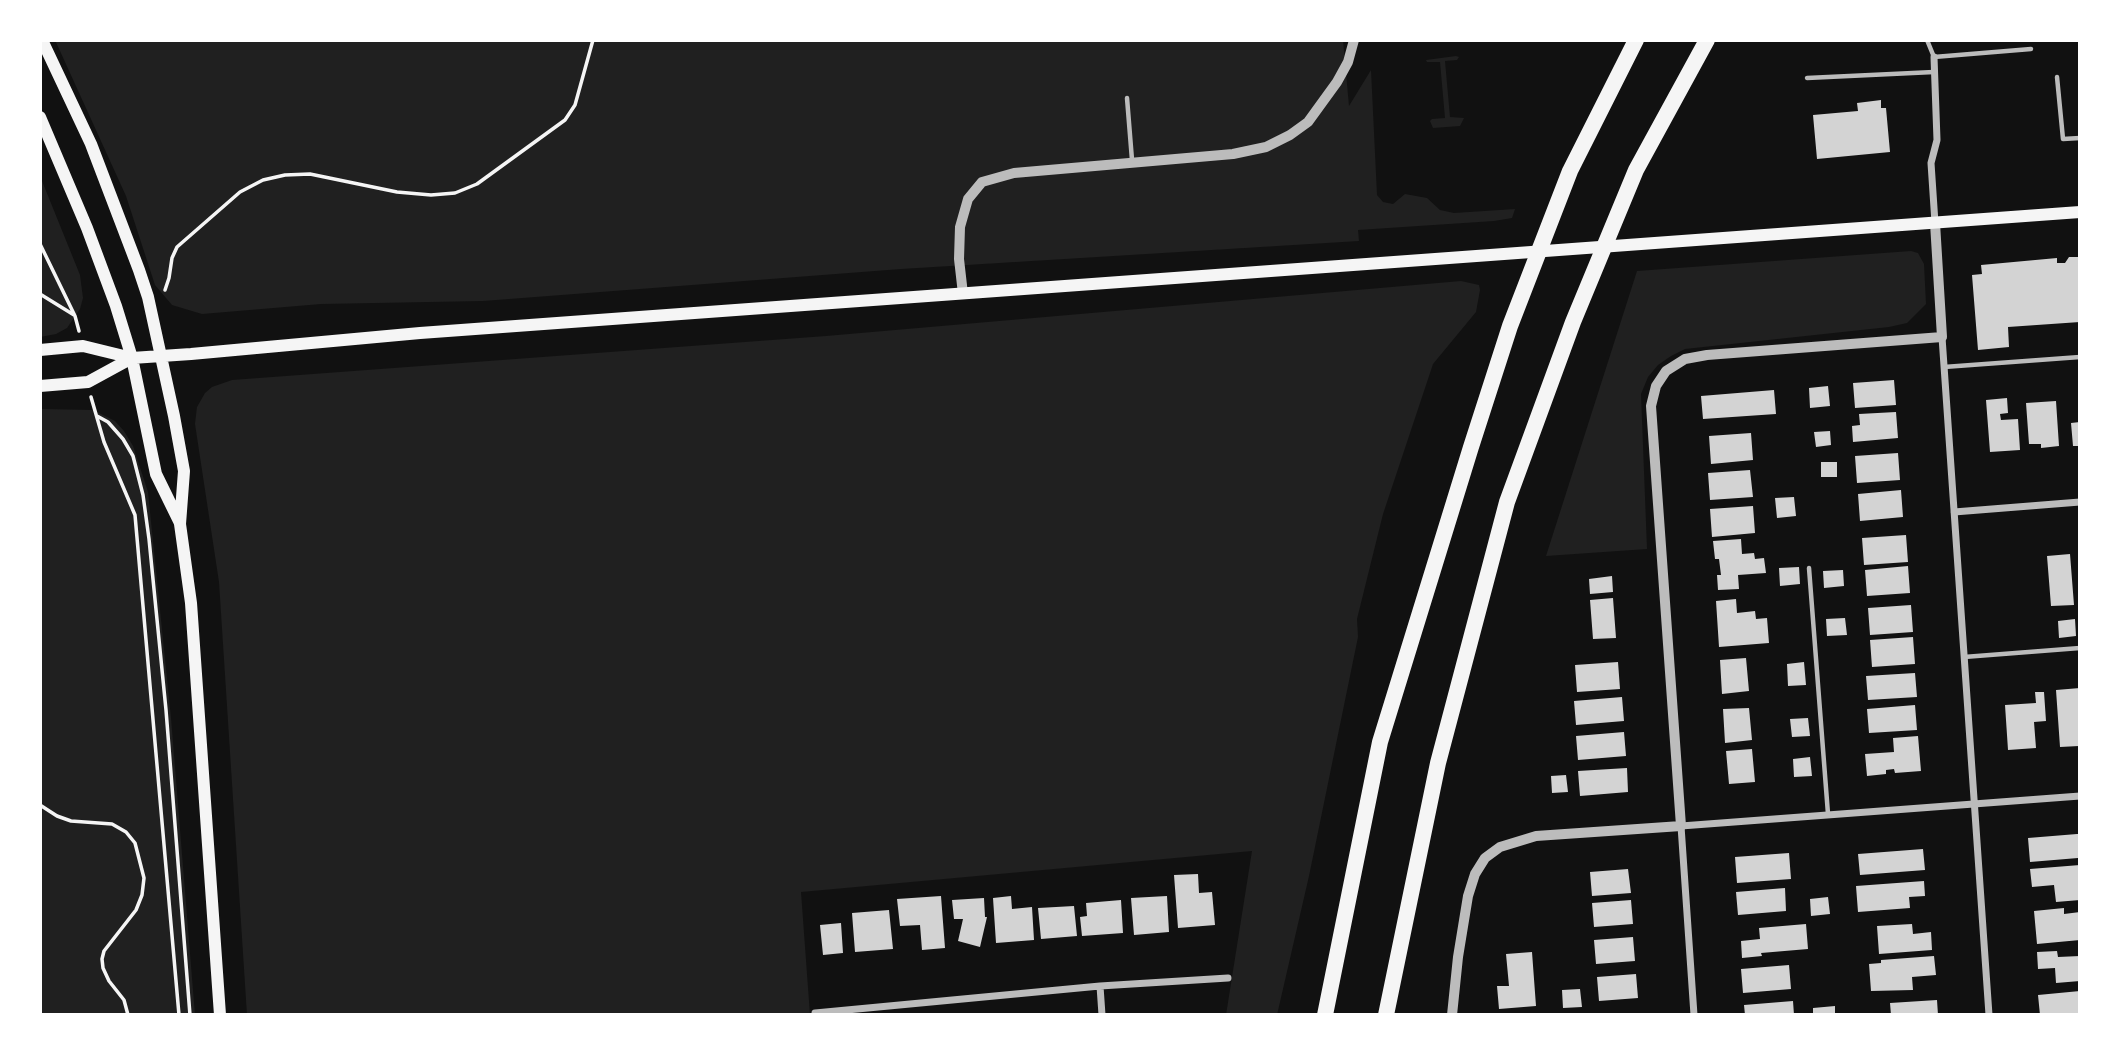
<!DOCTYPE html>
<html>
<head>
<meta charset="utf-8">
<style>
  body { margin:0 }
  #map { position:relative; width:2120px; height:1055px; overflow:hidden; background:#111; font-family:"Roboto Serif",serif }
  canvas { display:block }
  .frame { position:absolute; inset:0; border:42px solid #fff; pointer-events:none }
</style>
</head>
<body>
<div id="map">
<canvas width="2120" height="1055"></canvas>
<div class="frame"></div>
</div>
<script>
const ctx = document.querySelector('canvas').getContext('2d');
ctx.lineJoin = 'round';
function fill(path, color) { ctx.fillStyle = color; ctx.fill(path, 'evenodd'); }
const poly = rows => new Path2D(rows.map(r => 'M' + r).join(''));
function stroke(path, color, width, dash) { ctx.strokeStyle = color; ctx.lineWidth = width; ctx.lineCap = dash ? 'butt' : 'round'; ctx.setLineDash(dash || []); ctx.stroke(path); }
fill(poly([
  [55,40,1343,40,1349,106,1371,70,1377,195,1383,202,1393,204,1405,194,1427,198,1440,210,1454,213,1515,209,1512,218,1494,221,1358,230,1359,241,901,269,483,301,321,304,202,314,172,305,155,285,126,196],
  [1456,56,1459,57,1457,60,1445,61,1450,117,1464,118,1460,126,1433,128,1430,121,1432,119,1445,118,1440,62,1427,62,1426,60],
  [40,176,80,275,83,298,80,309,67,328,56,334,40,337],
  [1911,251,1918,253,1924,264,1926,304,1907,323,1889,327,1685,349,1671,356,1658,365,1648,377,1641,394,1647,549,1546,556,1637,271],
  [1461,281,1479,285,1480,290,1476,312,1433,364,1383,514,1357,619,1358,637,1309,876,1277,1015,1226,1015,1252,851,801,892,810,1015,247,1015,219,582,195,424,197,407,205,393,212,387,232,380,826,336],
  [40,409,93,410,115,421,124,431,133,446,148,492,171,718,195,1015,40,1015]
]), '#202020');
fill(poly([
  [1881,100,1881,108,1886,108,1890,152,1817,159,1813,115,1858,111,1857,103],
  [2069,257,2080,257,2080,322,2008,327,2009,347,1978,350,1972,275,1982,274,1981,265,2057,258,2057,263,2065,263],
  [1894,380,1896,405,1855,408,1853,383],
  [1828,386,1830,406,1810,408,1809,388],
  [1774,390,1776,414,1703,419,1701,396],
  [2007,398,2008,413,2000,414,2001,420,2018,419,2020,450,1990,452,1986,400],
  [2056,401,2059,446,2041,448,2041,444,2029,444,2026,403],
  [1896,412,1898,438,1853,442,1852,426,1860,425,1859,414],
  [2080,422,2080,446,2073,446,2071,423],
  [1830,431,1831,445,1816,447,1814,432],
  [1751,433,1753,460,1711,464,1709,436],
  [1898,453,1900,480,1857,483,1855,456],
  [1821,462,1837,462,1837,477,1821,477],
  [1750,470,1753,497,1710,500,1708,473],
  [1901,490,1903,517,1860,521,1858,494],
  [1794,497,1796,516,1777,518,1775,498],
  [1753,506,1755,533,1712,537,1710,509],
  [1906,535,1908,562,1864,565,1862,538],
  [1741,539,1742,554,1754,553,1755,559,1764,558,1766,573,1738,575,1739,589,1718,590,1717,575,1721,575,1719,559,1715,559,1713,541],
  [2070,554,2074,605,2051,606,2047,556],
  [1908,566,1910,593,1867,596,1865,570],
  [1799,567,1800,584,1780,586,1779,568],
  [1843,570,1844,586,1824,588,1823,571],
  [1612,576,1613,592,1590,594,1589,579],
  [1613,598,1616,638,1593,639,1590,600],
  [1736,599,1737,613,1755,611,1756,619,1767,618,1769,643,1719,647,1716,601],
  [1911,605,1913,632,1870,635,1868,608],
  [1845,618,1847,635,1827,636,1826,619],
  [2075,619,2076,636,2059,638,2058,621],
  [1913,637,1915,664,1872,667,1870,640],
  [1746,658,1749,691,1722,694,1720,660],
  [1618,662,1620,689,1577,692,1575,665],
  [1804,662,1806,685,1788,686,1787,664],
  [1915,673,1917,697,1868,700,1866,676],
  [2080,688,2079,746,2060,747,2056,690],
  [2035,692,2044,692,2046,721,2034,722,2036,748,2008,750,2005,705,2036,703],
  [1622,697,1624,721,1576,725,1574,701],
  [1915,705,1917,730,1869,733,1867,709],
  [1749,708,1752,740,1725,743,1723,709],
  [1808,718,1810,736,1792,737,1790,719],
  [1624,732,1626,756,1578,760,1576,736],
  [1918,736,1921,771,1895,773,1894,769,1886,770,1886,774,1867,776,1865,754,1894,752,1893,738],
  [1752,749,1755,782,1729,784,1726,751],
  [1810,757,1812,776,1794,777,1793,759],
  [1627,768,1628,792,1580,796,1578,771],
  [1566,775,1568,792,1552,793,1551,776],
  [2077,834,2080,834,2078,858,2030,862,2028,838],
  [1923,849,1925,870,1860,875,1858,854],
  [1789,853,1791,879,1737,883,1735,857],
  [2080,865,2080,900,2056,902,2054,885,2032,887,2030,869],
  [1628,869,1631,893,1592,896,1590,872],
  [1198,874,1199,893,1212,892,1215,925,1178,928,1174,875],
  [1924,881,1925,896,1909,897,1910,908,1858,912,1856,886],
  [1785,888,1786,911,1738,915,1736,892],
  [941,896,945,948,922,950,920,925,900,926,897,899],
  [1011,896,1012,909,1032,907,1034,940,996,943,993,898],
  [1167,896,1169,932,1134,935,1131,898],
  [1828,897,1830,914,1811,916,1810,899],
  [984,898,985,917,987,917,980,947,958,941,963,919,954,919,952,900],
  [1121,900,1123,933,1082,936,1080,917,1087,916,1086,903],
  [1631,900,1633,924,1594,927,1592,903],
  [1074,906,1077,936,1041,939,1038,908],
  [2064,908,2064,914,2080,912,2080,940,2037,944,2034,911],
  [889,910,893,949,855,952,852,913],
  [841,923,843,953,823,955,820,925],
  [1806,924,1808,949,1761,953,1762,956,1742,958,1741,941,1760,939,1759,928],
  [1912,924,1913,934,1931,932,1932,950,1879,954,1877,926],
  [1633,937,1635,961,1596,964,1594,940],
  [2057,951,2058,957,2080,956,2080,981,2056,983,2055,968,2038,969,2037,952],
  [1532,952,1536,1006,1499,1009,1497,986,1509,986,1506,954],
  [1934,956,1936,975,1912,977,1913,990,1871,991,1869,964,1881,963,1881,960],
  [1789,965,1791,989,1743,993,1741,969],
  [1636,974,1638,998,1599,1001,1597,977],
  [1580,989,1582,1007,1563,1008,1562,990],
  [2080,991,2080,1015,2040,1015,2038,995],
  [1937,1000,1938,1015,1891,1015,1890,1003],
  [1793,1001,1794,1015,1745,1015,1744,1005],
  [1835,1006,1835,1015,1813,1015,1813,1008]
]), '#d3d3d3');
stroke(poly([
  [40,244,75,316,79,331],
  [165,290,169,278,172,258,177,247,240,192,263,180,285,175,310,174,397,192,431,195,455,193,477,184,565,120,575,105,593,40],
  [40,294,74,315],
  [91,397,104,442,135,515,179,1015],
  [97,416,108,422,123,439,133,456,143,495,149,539,166,710,190,1015],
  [40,805,57,816,71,821,112,824,126,832,135,843,144,878,142,895,136,910,104,951,102,959,103,968,109,981,124,1000,128,1015]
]), '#f5f5f5', 3.5);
stroke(poly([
  [1927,40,1934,57,2031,49],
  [2057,77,2063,139,2080,138],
  [1807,78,1934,72],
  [1127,98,1132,160],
  [1944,367,2080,357],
  [1809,568,1828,814],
  [1964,657,2080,648]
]), '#bcbcbc', 4.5);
stroke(poly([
  [1934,57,1937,140,1931,163,1935,223],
  [1942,337,1989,1015],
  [1954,512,2080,502],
  [1100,986,1102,1015],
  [815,1015,815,1013,1100,986,1228,978],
  [1694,1015,1681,826,2080,796]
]), '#bcbcbc', 7);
stroke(poly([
  [963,294,959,259,960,227,968,199,982,182,1014,173,1233,154,1266,147,1290,135,1308,122,1337,82,1348,62,1354,40],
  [1452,1015,1458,957,1468,896,1475,874,1485,858,1500,847,1536,836,1681,826,1651,406,1656,386,1666,371,1685,359,1707,355,1942,337,1935,223]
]), '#bcbcbc', 10);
stroke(poly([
  [42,40,91,144,139,270,148,297,174,416,184,471,180,524,191,603,220,1015],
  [40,117,87,228,116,306,132,358,156,474,180,523],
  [40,350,83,346,132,358,191,354,420,333,2080,212],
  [40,386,88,382,132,358]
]), '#f5f5f5', 12);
stroke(poly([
  [1325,1015,1380,742,1471,447,1510,326,1570,171,1636,40],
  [1386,1015,1438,763,1507,502,1573,322,1636,170,1707,40]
]), '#f5f5f5', 16);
</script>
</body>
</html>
